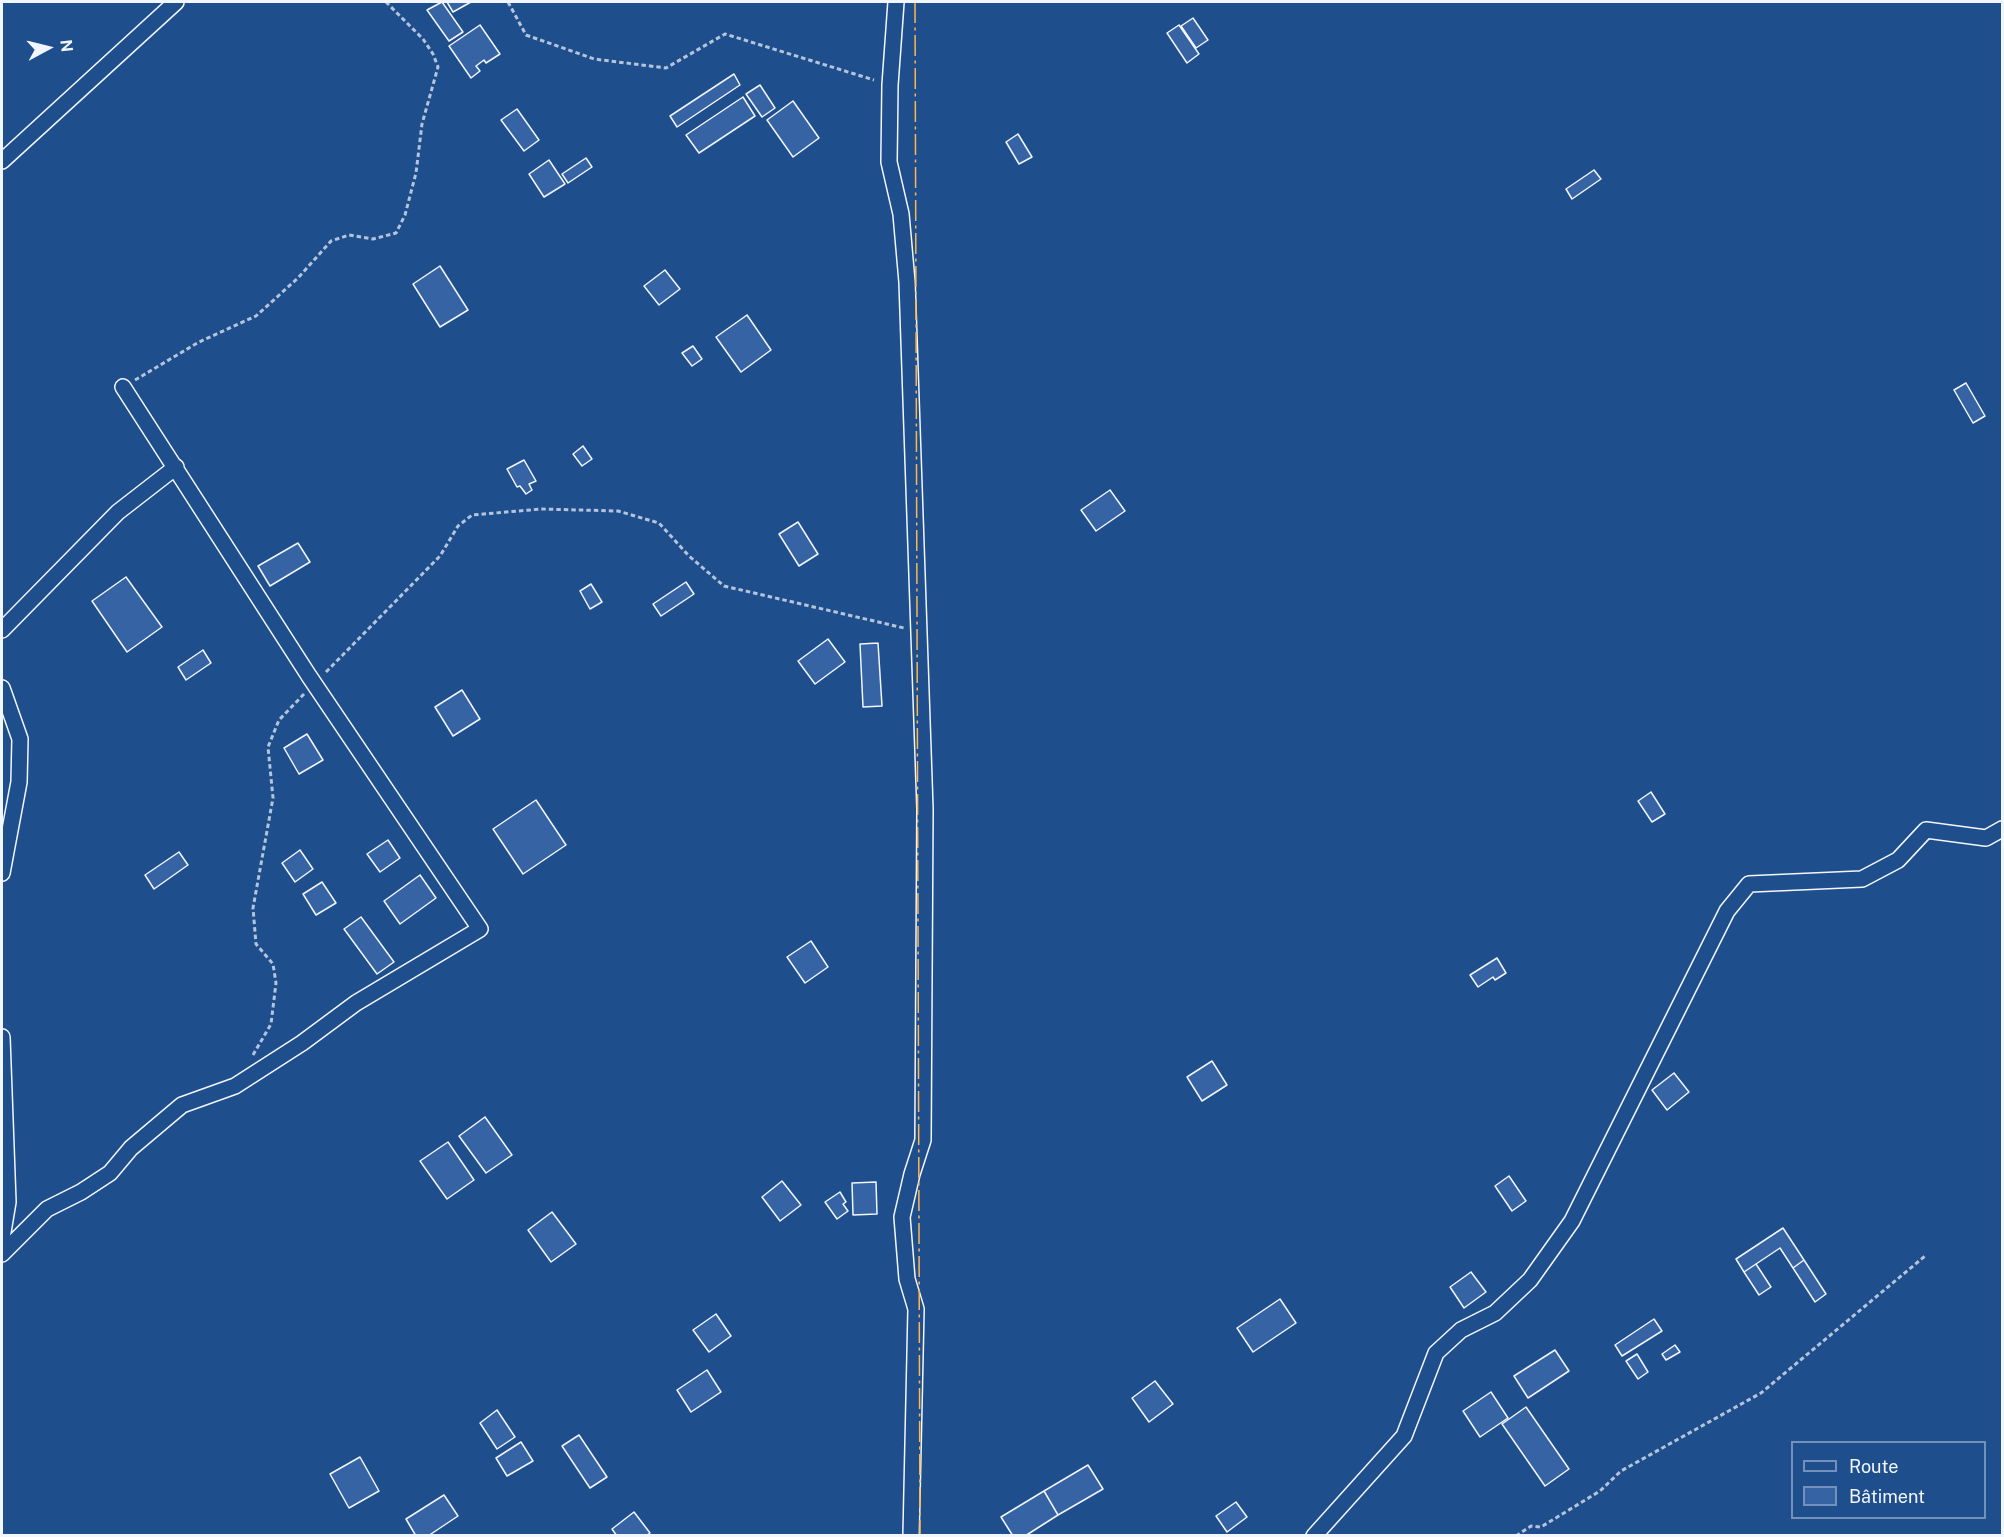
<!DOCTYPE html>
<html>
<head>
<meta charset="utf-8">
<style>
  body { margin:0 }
  #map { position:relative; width:2004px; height:1537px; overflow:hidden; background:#1f4e8c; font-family:"Public Sans",sans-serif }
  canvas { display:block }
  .frame { position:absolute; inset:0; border:3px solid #f2f6ff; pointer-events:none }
  .legend { position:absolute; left:1791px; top:1441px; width:195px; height:78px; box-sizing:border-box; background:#1f4e8c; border:2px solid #7391ba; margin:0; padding:8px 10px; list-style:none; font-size:18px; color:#f2f6ff }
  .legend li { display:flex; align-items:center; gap:12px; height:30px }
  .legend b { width:30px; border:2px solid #7391ba }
  .north { position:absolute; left:18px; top:18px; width:60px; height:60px; -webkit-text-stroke:4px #1f4e8c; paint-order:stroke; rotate:83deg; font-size:16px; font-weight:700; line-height:24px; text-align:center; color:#f2f6ff }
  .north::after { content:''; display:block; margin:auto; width:21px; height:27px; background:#f2f6ff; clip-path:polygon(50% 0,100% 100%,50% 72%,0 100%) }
</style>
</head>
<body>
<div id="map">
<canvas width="2004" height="1537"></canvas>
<div class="frame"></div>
<ul class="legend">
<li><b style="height:8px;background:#1f4e8c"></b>Route</li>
<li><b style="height:16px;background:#3563a3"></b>Bâtiment</li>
</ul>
<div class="north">N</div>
</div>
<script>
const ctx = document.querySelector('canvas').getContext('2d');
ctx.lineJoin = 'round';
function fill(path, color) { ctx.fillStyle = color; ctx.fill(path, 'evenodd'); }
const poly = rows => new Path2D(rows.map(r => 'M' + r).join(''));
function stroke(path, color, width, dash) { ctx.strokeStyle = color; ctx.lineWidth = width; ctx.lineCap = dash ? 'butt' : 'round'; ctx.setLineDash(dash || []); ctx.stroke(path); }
const building = poly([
  [442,2,463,32,449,41,427,10,442,2],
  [447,2,471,2,453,12,447,2],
  [1193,18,1208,40,1196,48,1181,26,1193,18],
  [480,25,500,54,486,63,484,60,476,66,480,71,471,78,449,46,480,25],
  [1179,25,1199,54,1187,63,1167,33,1179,25],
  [734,74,740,85,677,127,670,116,734,74],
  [760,85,775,108,762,117,746,94,760,85],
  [743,97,755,116,699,153,686,135,743,97],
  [793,101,819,138,793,157,767,120,793,101],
  [517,109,539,140,524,151,501,120,517,109],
  [1018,134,1032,157,1019,164,1006,142,1018,134],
  [586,158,592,167,568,183,562,174,586,158],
  [549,160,565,184,544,197,529,174,549,160],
  [1594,170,1601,179,1572,199,1566,189,1594,170],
  [440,266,468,310,440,327,413,284,440,266],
  [665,270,680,289,659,305,644,286,665,270],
  [747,315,771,350,741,372,716,337,747,315],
  [693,346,702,359,692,366,682,353,693,346],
  [1966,383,1985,416,1973,423,1954,390,1966,383],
  [583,446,592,459,582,466,573,454,583,446],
  [524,460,536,481,529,484,532,490,526,494,520,486,517,487,507,469,524,460],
  [1110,490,1125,511,1096,531,1081,510,1110,490],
  [798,522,818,554,799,566,779,534,798,522],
  [298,543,310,562,270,586,258,566,298,543],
  [126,577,162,627,127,652,92,601,126,577],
  [686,582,694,594,661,616,653,604,686,582],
  [591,584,602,602,590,609,580,591,591,584],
  [828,639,845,662,815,684,798,661,828,639],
  [878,643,882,706,863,707,860,644,878,643],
  [203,650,211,663,186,680,178,667,203,650],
  [462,690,480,719,453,736,435,707,462,690],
  [307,734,323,760,299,774,284,748,307,734],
  [1651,792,1665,814,1652,822,1638,801,1651,792],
  [536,800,566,845,523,874,493,829,536,800],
  [388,840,400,858,380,872,367,854,388,840],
  [300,850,313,869,295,882,282,863,300,850],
  [179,852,188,865,154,889,145,875,179,852],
  [420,875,436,898,400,924,384,901,420,875],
  [322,882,336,903,316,915,303,894,322,882],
  [361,917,394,962,377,974,344,929,361,917],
  [811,941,828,967,805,983,787,957,811,941],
  [1497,958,1506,973,1495,980,1493,977,1478,987,1470,975,1497,958],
  [1212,1061,1227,1085,1202,1101,1187,1077,1212,1061],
  [1674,1073,1689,1092,1667,1110,1652,1090,1674,1073],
  [485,1117,512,1155,486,1173,459,1136,485,1117],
  [448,1142,474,1180,447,1199,420,1161,448,1142],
  [1509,1176,1526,1201,1512,1211,1495,1186,1509,1176],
  [782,1181,801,1205,780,1221,762,1197,782,1181],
  [876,1182,877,1214,853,1215,852,1183,876,1182],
  [840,1192,846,1202,843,1204,848,1211,837,1219,825,1202,840,1192],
  [552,1212,576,1244,551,1262,528,1230,552,1212],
  [1783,1228,1804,1260,1793,1268,1780,1248,1744,1272,1736,1259,1783,1228],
  [1804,1260,1826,1294,1815,1302,1793,1268,1804,1260],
  [1756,1264,1771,1287,1759,1295,1744,1272,1756,1264],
  [1471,1272,1486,1292,1464,1308,1450,1287,1471,1272],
  [1280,1299,1296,1323,1253,1352,1237,1328,1280,1299],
  [716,1314,731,1336,709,1352,693,1330,716,1314],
  [1654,1319,1662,1331,1622,1356,1615,1345,1654,1319],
  [1675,1345,1680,1352,1666,1360,1662,1354,1675,1345],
  [1555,1350,1569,1371,1528,1398,1514,1376,1555,1350],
  [1637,1354,1648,1372,1638,1379,1626,1361,1637,1354],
  [707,1370,721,1392,691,1412,677,1390,707,1370],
  [1155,1381,1173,1404,1149,1422,1132,1398,1155,1381],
  [1491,1392,1508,1418,1480,1437,1463,1411,1491,1392],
  [1526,1407,1569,1469,1545,1486,1502,1424,1526,1407],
  [497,1410,515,1437,497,1449,480,1423,497,1410],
  [579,1435,607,1477,590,1488,562,1446,579,1435],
  [521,1442,533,1461,507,1476,496,1458,521,1442],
  [360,1457,379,1491,349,1508,330,1474,360,1457],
  [1088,1465,1103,1489,1058,1515,1044,1491,1088,1465],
  [1044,1491,1058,1515,1025,1536,1013,1536,1001,1517,1044,1491],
  [444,1495,458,1516,428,1536,416,1536,406,1519,444,1495],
  [1236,1502,1247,1517,1227,1532,1216,1516,1236,1502],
  [634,1512,650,1533,646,1536,617,1536,612,1529,634,1512]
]);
fill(building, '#3563a3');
stroke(building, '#f2f6ff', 1.5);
const minor = poly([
  [896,2,890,85,889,162,901,214,907,282,925,809,923,1140,912,1174,902,1217,907,1279,916,1309,911,1536],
  [2,161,176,2],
  [2,630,118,512,176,467],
  [2,688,20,739,19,782,2,873],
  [2,1037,8,1202,2,1238],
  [2,1254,47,1209,81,1192,110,1173,131,1148,182,1105,235,1086,302,1043,356,1003,480,929,309,676,123,387],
  [1314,1536,1404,1436,1436,1353,1461,1330,1495,1313,1530,1280,1572,1221,1727,911,1749,884,1862,879,1898,860,1926,830,1986,838,2002,829]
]);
stroke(minor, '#f2f6ff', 18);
stroke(poly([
  [508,2,526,35,594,59,666,68,725,34,874,80],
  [135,380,199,342,256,316,298,278,331,241,349,235,373,239,396,233,405,215,416,173,422,124,438,67,433,54,423,39,386,2],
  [326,672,440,556,458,526,472,515,541,509,618,511,659,523,689,556,724,586,904,628],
  [253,1055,271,1024,276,983,273,964,256,944,253,908,273,798,268,747,279,720,304,694],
  [1516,1536,1531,1526,1541,1527,1600,1491,1621,1471,1761,1393,1925,1256]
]), '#b3c4dc', 3, [4.5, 3]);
stroke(minor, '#1f4e8c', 15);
stroke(poly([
  [915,2,920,1536]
]), '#ffb74d', 1.5, [21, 4.5, 3, 4.5]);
</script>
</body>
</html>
